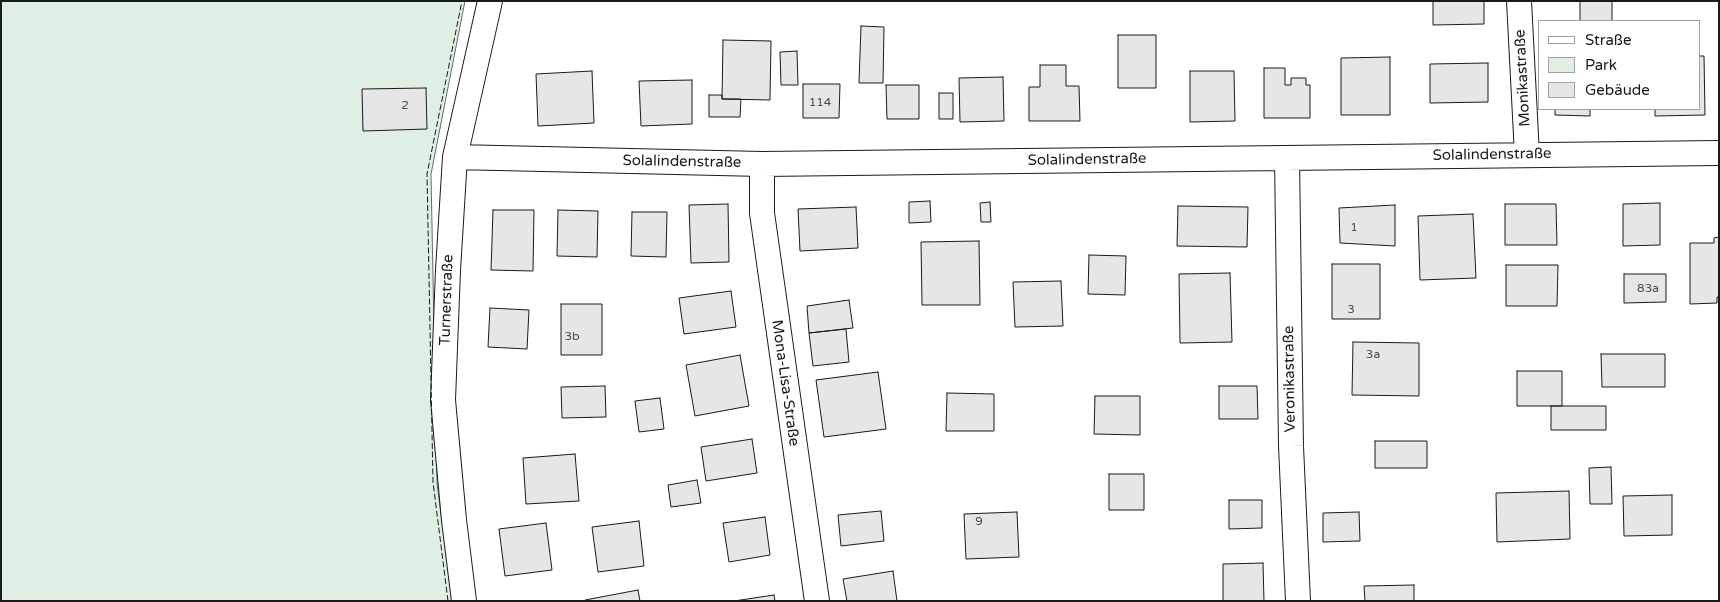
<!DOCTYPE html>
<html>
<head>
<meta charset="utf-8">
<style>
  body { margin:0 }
  #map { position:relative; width:1720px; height:602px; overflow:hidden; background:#fff; font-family:"Varela Round",sans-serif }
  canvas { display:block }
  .frame { position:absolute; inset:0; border:2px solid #1a1a1a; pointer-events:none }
  .legend { position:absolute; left:1538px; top:20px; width:162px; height:90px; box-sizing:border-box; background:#fff; border:1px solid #a3a3a3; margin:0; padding:6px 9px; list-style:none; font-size:15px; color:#1a1a1a }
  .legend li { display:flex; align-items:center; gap:10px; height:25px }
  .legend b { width:25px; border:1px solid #a3a3a3 }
</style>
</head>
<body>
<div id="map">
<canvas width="1720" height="602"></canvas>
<div class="frame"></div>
<ul class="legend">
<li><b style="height:6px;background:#fff"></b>Straße</li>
<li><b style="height:14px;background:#e0efe3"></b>Park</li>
<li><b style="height:14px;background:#e6e6e6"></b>Gebäude</li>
</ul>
</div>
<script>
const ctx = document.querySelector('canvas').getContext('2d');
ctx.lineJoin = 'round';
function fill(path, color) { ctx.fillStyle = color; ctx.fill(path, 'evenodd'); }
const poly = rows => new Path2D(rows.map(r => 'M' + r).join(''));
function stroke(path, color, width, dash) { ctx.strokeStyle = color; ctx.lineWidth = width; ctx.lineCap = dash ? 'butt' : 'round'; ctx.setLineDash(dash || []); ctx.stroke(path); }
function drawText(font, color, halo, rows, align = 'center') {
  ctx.font = font + ' "Varela Round",sans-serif'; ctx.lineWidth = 4; ctx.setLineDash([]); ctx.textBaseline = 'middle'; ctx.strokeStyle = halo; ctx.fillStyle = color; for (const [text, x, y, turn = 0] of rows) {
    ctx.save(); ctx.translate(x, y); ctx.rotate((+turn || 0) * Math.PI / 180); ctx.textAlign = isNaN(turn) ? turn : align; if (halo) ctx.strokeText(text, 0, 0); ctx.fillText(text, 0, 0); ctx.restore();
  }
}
const green = poly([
  [1,1,465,1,431,174,437,483,452,601,1,601,1,1]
]);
fill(green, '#e0efe3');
stroke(green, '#6a6a6a', 1);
const building = poly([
  [1433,1,1484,1,1484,24,1433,25,1433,1],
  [1580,1,1612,1,1612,21,1580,21,1580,1],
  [861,26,884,27,883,83,859,83,861,26],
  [1118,35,1156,35,1156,88,1118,88,1118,35],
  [723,40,771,41,770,100,722,99,723,40],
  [797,51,798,85,781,85,780,52,797,51],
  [1699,56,1704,56,1705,115,1655,116,1655,109,1699,109,1699,56],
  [1390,57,1390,115,1341,115,1341,58,1390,57],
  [1488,63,1488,102,1430,103,1430,64,1488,63],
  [1040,65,1066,65,1066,86,1079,86,1080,121,1029,121,1029,87,1040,87,1040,65],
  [1264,68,1285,68,1285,85,1291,85,1291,78,1306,78,1306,85,1310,85,1310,118,1264,118,1264,68],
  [592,71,594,123,538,126,536,74,592,71],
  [1190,71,1234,71,1235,121,1190,122,1190,71],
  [1003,77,1004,121,960,122,959,78,1003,77],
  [692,80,692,124,641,126,639,81,692,80],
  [803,84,840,84,839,118,803,118,803,84],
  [886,85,919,85,919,119,887,119,886,85],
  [426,88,427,129,363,131,362,89,426,88],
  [939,93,953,93,953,119,939,119,939,93],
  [709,95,722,95,722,99,741,99,740,117,709,117,709,95],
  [1555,109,1590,109,1590,116,1555,115,1555,109],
  [930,201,931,222,909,223,909,202,930,201],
  [990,202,991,222,981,222,980,203,990,202],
  [1660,203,1660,245,1623,246,1623,204,1660,203],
  [728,204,729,262,691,263,689,205,728,204],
  [1505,204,1556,204,1557,245,1505,245,1505,204],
  [1395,205,1395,246,1340,243,1339,208,1395,205],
  [1178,206,1248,207,1247,247,1177,246,1178,206],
  [856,207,858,248,800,251,798,209,856,207],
  [493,210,534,210,533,271,491,270,493,210],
  [558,210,598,211,597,257,557,256,558,210],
  [632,212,667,212,666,257,631,256,632,212],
  [1473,214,1476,278,1420,280,1418,216,1473,214],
  [1719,237,1719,297,1717,297,1717,303,1690,304,1690,243,1714,243,1714,238,1719,237],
  [979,241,980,305,922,305,921,242,979,241],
  [1089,255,1126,256,1125,295,1088,294,1089,255],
  [1332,264,1380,264,1380,319,1332,319,1332,264],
  [1506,265,1558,265,1557,306,1506,306,1506,265],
  [1230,273,1232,342,1180,343,1179,274,1230,273],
  [1624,274,1666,274,1666,302,1624,303,1624,274],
  [1061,281,1063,326,1015,327,1013,282,1061,281],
  [731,291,736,327,684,334,679,298,731,291],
  [849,300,853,328,809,333,807,306,849,300],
  [561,304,602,304,602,355,561,355,561,304],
  [490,308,529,310,527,349,488,347,490,308],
  [846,329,849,362,813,366,809,333,846,329],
  [1353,342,1419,343,1419,396,1352,395,1353,342],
  [1601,354,1665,354,1665,387,1602,387,1601,354],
  [740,355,749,406,695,416,686,365,740,355],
  [1517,371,1562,371,1562,406,1517,406,1517,371],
  [878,372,886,429,824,437,816,380,878,372],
  [605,386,606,417,562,418,561,387,605,386],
  [1219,386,1257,386,1258,419,1219,419,1219,386],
  [947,393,994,394,994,431,946,431,947,393],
  [1095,396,1140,396,1140,435,1094,434,1095,396],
  [660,398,664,429,639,432,635,401,660,398],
  [1551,406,1606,406,1606,430,1551,430,1551,406],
  [752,439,757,473,706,481,701,447,752,439],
  [1375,441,1427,441,1427,468,1375,468,1375,441],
  [575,454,579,501,526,504,523,458,575,454],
  [1611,467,1612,504,1590,504,1589,468,1611,467],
  [1109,474,1144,474,1144,510,1109,510,1109,474],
  [697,480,701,503,671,507,668,485,697,480],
  [1569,491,1570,539,1497,542,1496,493,1569,491],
  [1672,495,1672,535,1624,536,1623,496,1672,495],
  [1229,500,1262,500,1262,528,1229,529,1229,500],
  [881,511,884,541,841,546,838,515,881,511],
  [1017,512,1019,557,966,559,964,514,1017,512],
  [1359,512,1360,541,1323,542,1323,513,1359,512],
  [765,517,770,555,729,562,723,523,765,517],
  [639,521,644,566,598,572,592,527,639,521],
  [546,523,552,570,505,576,499,529,546,523],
  [1263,563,1264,601,1223,601,1223,564,1263,563],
  [893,571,897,601,847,601,843,579,893,571],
  [1414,585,1414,601,1365,601,1364,586,1414,585],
  [638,590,640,601,585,601,585,600,638,590],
  [774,595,775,601,734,601,774,595]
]);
fill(building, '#e6e6e6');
stroke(building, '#1a1a1a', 1);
const street = poly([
  [1519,1,1527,155],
  [455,157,762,164,1719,153],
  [1287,158,1291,446,1298,601],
  [762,164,762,213,817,601],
  [464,601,454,520,443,400,448,270,455,157,490,1]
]);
stroke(street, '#1a1a1a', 26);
stroke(street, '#fff', 24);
stroke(poly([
  [448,601,433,482,427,174,462,1]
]), '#1a1a1a', 1, [6, 2.5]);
drawText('12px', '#4d4d4d', null, [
  ["114",820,103],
  ["2",405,106],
  ["1",1354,228],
  ["83a",1648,289],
  ["3",1351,310],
  ["3b",572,337],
  ["3a",1373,355],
  ["9",979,522]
]);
drawText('15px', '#1a1a1a', '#fff', [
  ["Monikastraße",1523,78,-93],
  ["Solalindenstraße",1492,155,-1],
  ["Solalindenstraße",1087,160,-1],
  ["Solalindenstraße",682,162,1],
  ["Turnerstraße",447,300,-88],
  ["Veronikastraße",1290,379,-91],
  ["Mona-Lisa-Straße",785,383,82]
]);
</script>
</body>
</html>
